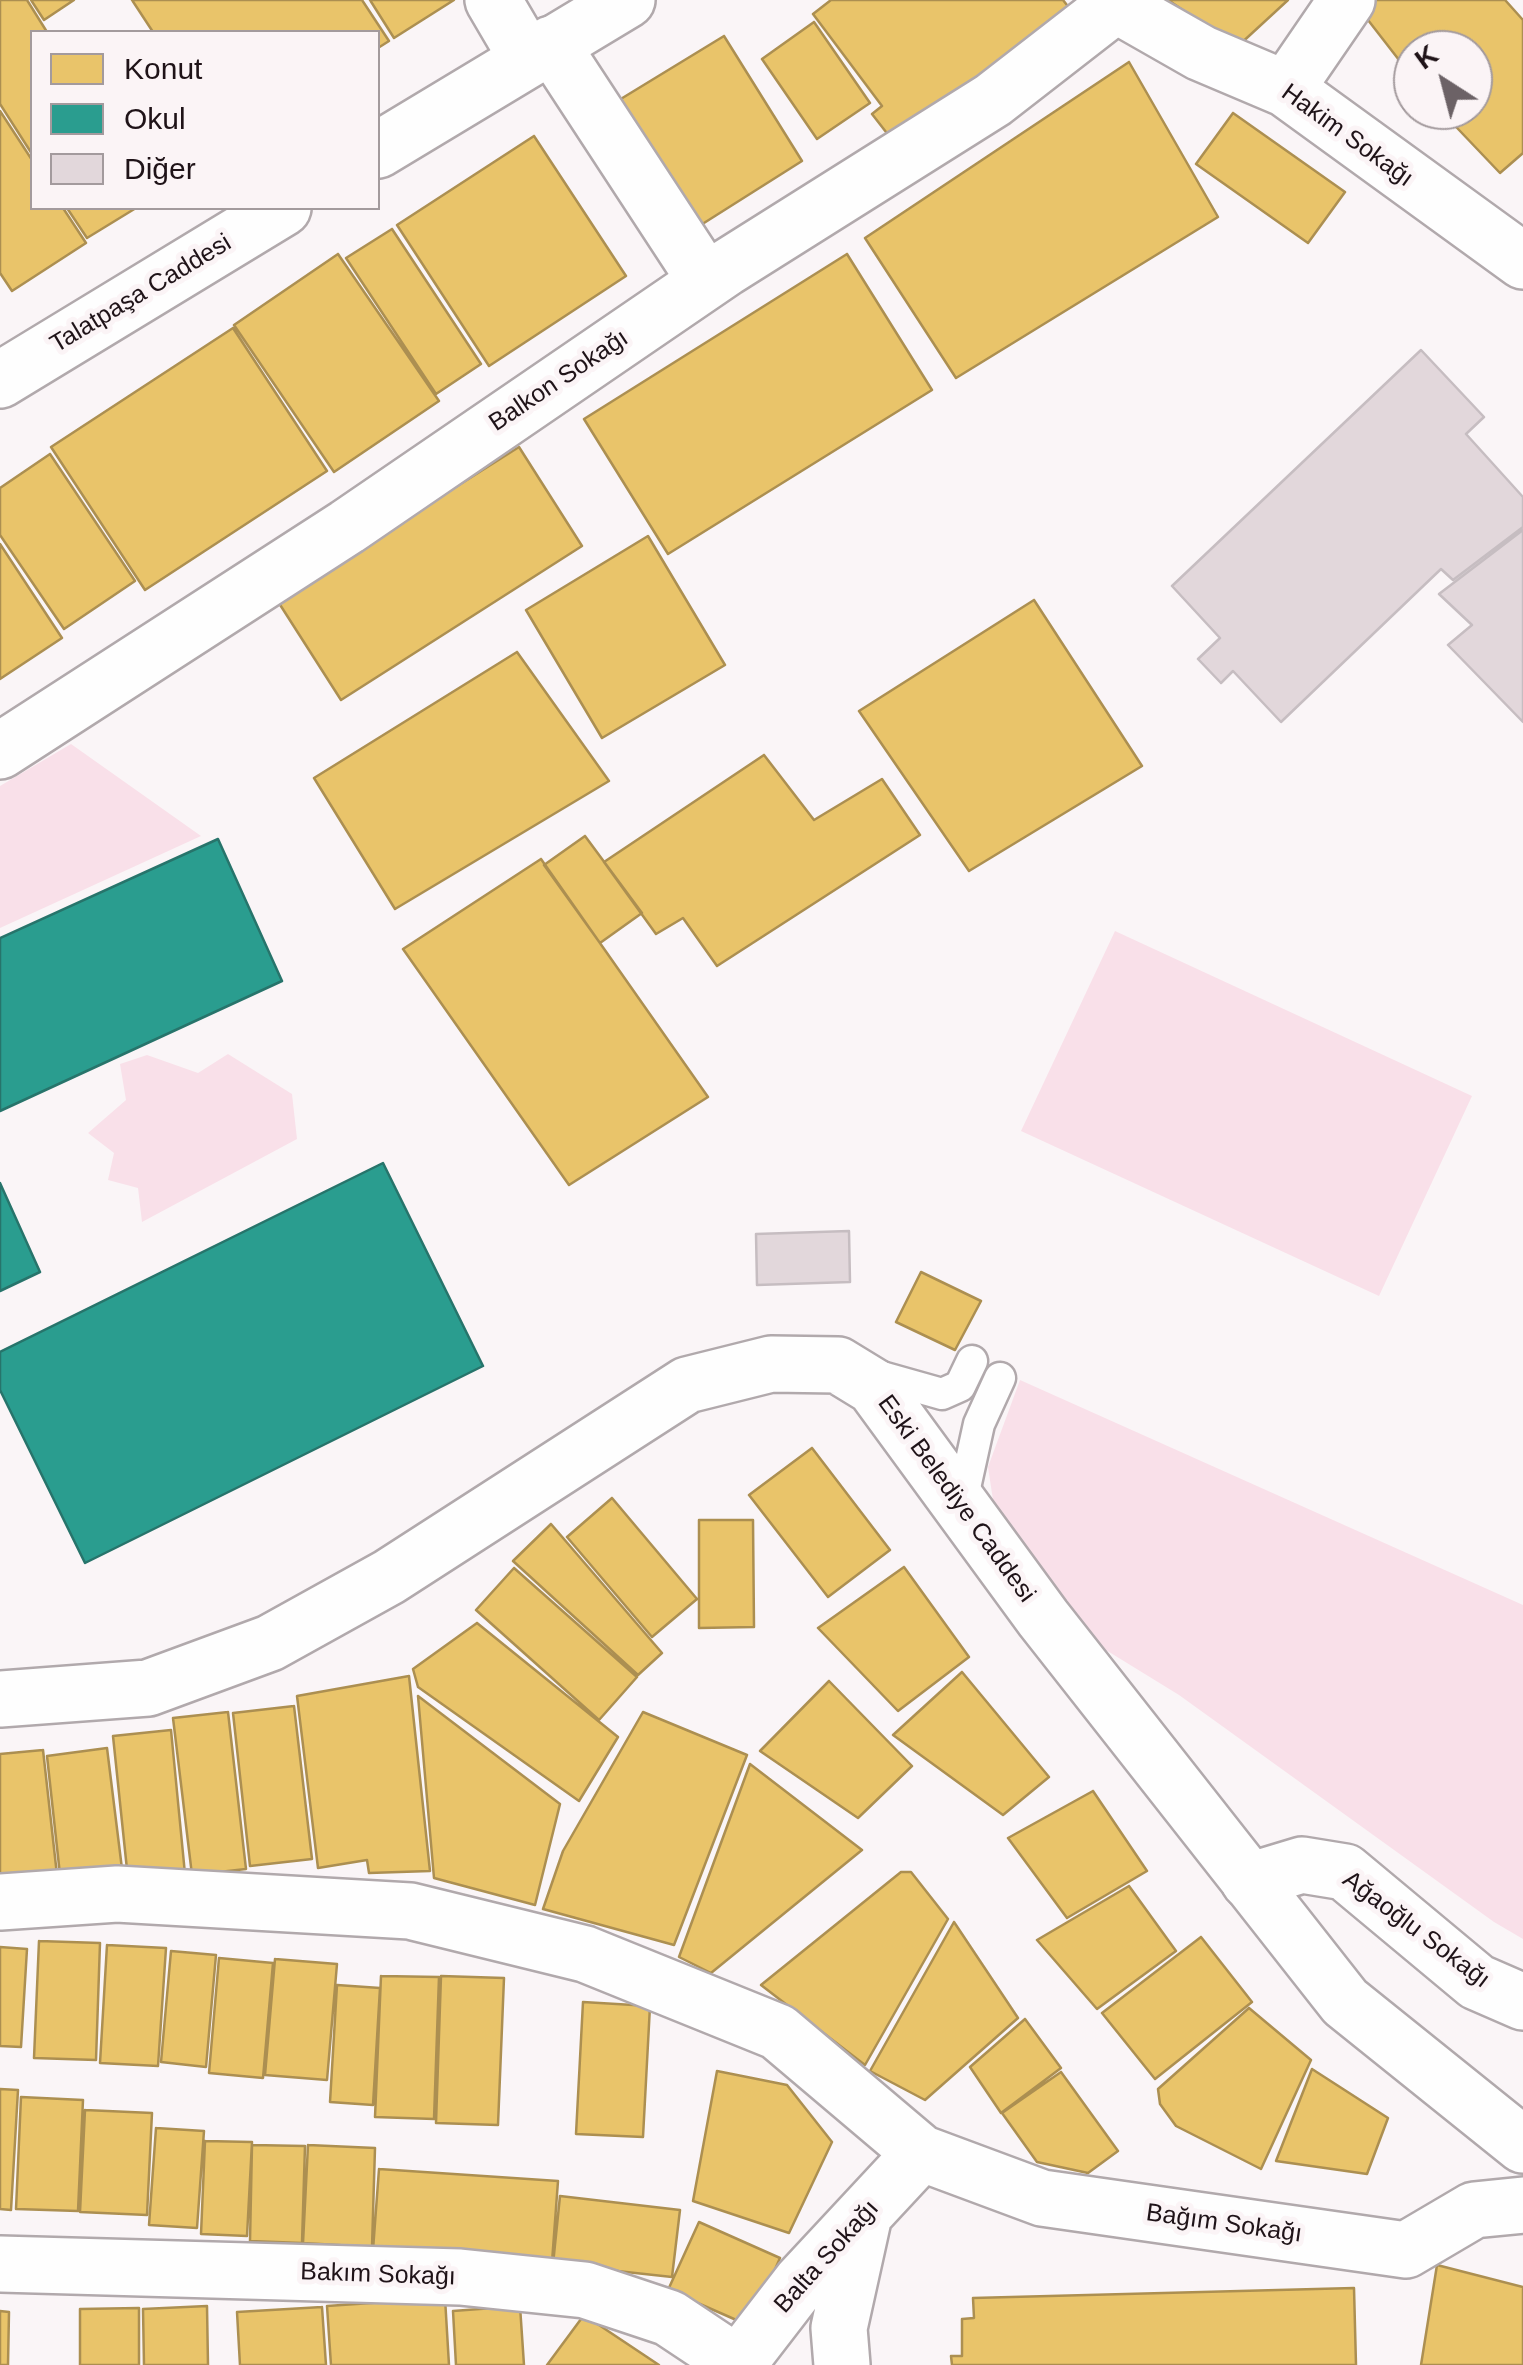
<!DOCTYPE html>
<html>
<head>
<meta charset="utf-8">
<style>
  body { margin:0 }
  #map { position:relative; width:1523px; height:2365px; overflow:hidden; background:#faf5f7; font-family:Helvetica,sans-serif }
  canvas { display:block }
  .legend { position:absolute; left:30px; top:30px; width:350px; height:180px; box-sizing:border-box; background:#fbf4f6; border:2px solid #a39a9d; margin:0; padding:12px 18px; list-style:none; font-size:30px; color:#1f1318 }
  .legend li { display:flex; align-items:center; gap:20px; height:50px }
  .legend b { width:50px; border:2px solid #a39a9d }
  .north { position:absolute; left:1393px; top:30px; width:100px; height:100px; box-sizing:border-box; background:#fbf4f6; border:2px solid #a39a9d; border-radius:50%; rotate:324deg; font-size:28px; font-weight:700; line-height:40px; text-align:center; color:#1f1318 }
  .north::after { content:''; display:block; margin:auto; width:35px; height:45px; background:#6c6266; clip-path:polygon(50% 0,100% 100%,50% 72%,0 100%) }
</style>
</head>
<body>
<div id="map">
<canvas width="1523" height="2365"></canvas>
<ul class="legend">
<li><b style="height:28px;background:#e9c46a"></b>Konut</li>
<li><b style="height:28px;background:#2a9d8f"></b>Okul</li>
<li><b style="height:28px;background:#e2d7db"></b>Diğer</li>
</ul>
<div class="north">K</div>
</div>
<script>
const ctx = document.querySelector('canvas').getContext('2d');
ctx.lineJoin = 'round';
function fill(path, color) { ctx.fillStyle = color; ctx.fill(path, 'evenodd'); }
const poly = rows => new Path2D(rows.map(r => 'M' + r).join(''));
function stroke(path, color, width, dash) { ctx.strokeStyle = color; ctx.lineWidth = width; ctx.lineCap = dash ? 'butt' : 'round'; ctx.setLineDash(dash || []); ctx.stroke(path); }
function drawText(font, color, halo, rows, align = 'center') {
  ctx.font = font + ' Helvetica,sans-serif'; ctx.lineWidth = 10; ctx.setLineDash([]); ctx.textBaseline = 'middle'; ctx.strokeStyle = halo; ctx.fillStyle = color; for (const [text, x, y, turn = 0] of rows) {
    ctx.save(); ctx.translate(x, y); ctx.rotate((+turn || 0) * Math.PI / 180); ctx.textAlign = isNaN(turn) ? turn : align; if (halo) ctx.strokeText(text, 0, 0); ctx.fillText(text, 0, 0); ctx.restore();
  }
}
fill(poly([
  [71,744,201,836,0,928,0,786],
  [1115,931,1472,1096,1379,1296,1021,1131],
  [228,1054,292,1094,297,1139,142,1222,138,1188,108,1180,114,1153,88,1133,126,1100,120,1064,147,1055,198,1073],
  [1020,1380,1523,1605,1523,1939,1494,1922,1179,1695,1088,1639,993,1500,988,1467]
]), '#f9e0e9');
const homes = poly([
  [0,0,27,0,47,32,32,32,32,154,0,104,0,0],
  [31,0,74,0,44,20,31,0],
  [132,0,362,0,389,41,378,48,378,32,153,32,132,0],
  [370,0,454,0,394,38,370,0],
  [831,0,1063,0,1070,9,893,141,872,114,882,106,813,14,831,0],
  [1168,0,1288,0,1237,47,1168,0],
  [1373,0,1505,0,1523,20,1523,153,1500,173,1440,110,1473,110,1473,50,1413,50,1413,78,1361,11,1373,0],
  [814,22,870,103,817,139,762,59,814,22],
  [724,36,802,161,685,235,606,108,724,36],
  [1129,62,1218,217,956,378,865,238,1129,62],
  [0,111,32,160,32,208,63,208,86,243,12,291,0,273,0,111],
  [1233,113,1345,192,1308,243,1196,164,1233,113],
  [534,136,626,276,489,366,397,225,534,136],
  [67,208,136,208,87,238,67,208],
  [392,229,481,364,436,394,346,258,392,229],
  [338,254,439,401,334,472,234,325,338,254],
  [847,254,932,390,668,554,584,419,847,254],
  [233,328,327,471,145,590,51,447,233,328],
  [519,447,582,546,341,700,277,600,519,447],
  [50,454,135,581,64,629,0,535,0,488,50,454],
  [648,536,725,665,602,738,526,610,648,536],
  [0,544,62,638,0,679,0,544],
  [1034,600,1142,766,969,871,859,711,1034,600],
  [517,652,609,781,395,909,314,778,517,652],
  [764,755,814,820,882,779,920,835,717,966,683,918,656,934,604,862,764,755],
  [585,836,642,913,600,943,544,865,585,836],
  [541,859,708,1097,569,1185,403,949,541,859],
  [921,1272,981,1301,955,1350,896,1322,921,1272],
  [812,1448,890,1550,828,1597,749,1495,812,1448],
  [612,1498,697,1599,652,1637,567,1537,612,1498],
  [699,1520,753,1520,754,1627,699,1628,699,1520],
  [551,1524,662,1653,638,1675,513,1561,551,1524],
  [904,1567,969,1657,898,1711,818,1628,904,1567],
  [514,1568,637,1677,599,1720,476,1610,514,1568],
  [477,1623,618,1737,579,1801,418,1687,413,1669,477,1623],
  [962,1672,1049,1777,1003,1815,893,1735,962,1672],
  [409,1676,430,1871,369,1873,367,1860,318,1868,297,1696,409,1676],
  [829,1681,912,1766,858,1818,760,1751,829,1681],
  [418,1696,560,1804,535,1905,434,1878,418,1696],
  [294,1706,312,1859,250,1866,233,1713,294,1706],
  [228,1712,246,1869,192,1875,173,1718,228,1712],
  [643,1712,747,1755,674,1945,543,1909,563,1851,643,1712],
  [171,1730,185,1874,128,1879,113,1736,171,1730],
  [107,1748,123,1877,61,1884,47,1756,107,1748],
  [43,1750,57,1875,0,1881,0,1754,43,1750],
  [750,1764,862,1850,711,1973,679,1957,750,1764],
  [1093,1791,1147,1871,1067,1918,1008,1838,1093,1791],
  [901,1872,911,1872,948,1919,865,2065,761,1985,901,1872],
  [1129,1886,1176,1951,1097,2009,1037,1940,1129,1886],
  [954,1922,1018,2018,925,2100,870,2071,954,1922],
  [1201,1937,1252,2002,1155,2079,1102,2013,1201,1937],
  [39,1941,100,1943,96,2060,34,2058,39,1941],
  [107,1945,166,1948,158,2066,100,2063,107,1945],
  [0,1947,27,1949,21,2047,0,2046,0,1947],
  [171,1951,216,1955,206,2067,161,2062,171,1951],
  [219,1958,273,1963,263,2078,209,2073,219,1958],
  [275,1959,337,1964,327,2080,265,2075,275,1959],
  [381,1976,439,1977,434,2119,375,2117,381,1976],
  [441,1976,504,1978,498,2125,436,2123,441,1976],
  [337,1985,380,1988,373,2105,330,2102,337,1985],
  [583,2002,650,2006,643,2137,576,2134,583,2002],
  [1249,2008,1311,2060,1261,2169,1176,2126,1160,2104,1158,2089,1249,2008],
  [1025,2019,1061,2068,1001,2113,970,2067,1025,2019],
  [1312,2069,1388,2118,1367,2174,1276,2161,1312,2069],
  [717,2071,787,2085,832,2142,789,2233,693,2201,717,2071],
  [1061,2072,1118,2151,1088,2173,1037,2162,1002,2113,1061,2072],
  [0,2089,18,2090,11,2210,0,2209,0,2089],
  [21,2097,83,2100,78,2211,16,2209,21,2097],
  [85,2110,152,2113,147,2215,80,2212,85,2110],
  [156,2128,204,2131,197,2228,149,2225,156,2128],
  [205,2141,252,2142,247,2236,201,2234,205,2141],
  [252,2145,305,2146,302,2243,250,2241,252,2145],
  [308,2145,375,2148,372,2247,303,2243,308,2145],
  [379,2169,558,2181,552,2262,373,2250,379,2169],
  [560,2196,680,2210,672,2277,553,2264,560,2196],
  [699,2222,780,2258,750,2326,668,2290,699,2222],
  [1437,2265,1523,2287,1523,2365,1421,2365,1437,2265],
  [1354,2288,1356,2365,952,2365,951,2356,962,2356,962,2319,974,2318,973,2298,1354,2288],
  [445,2298,449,2365,331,2365,327,2306,445,2298],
  [207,2306,208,2365,144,2365,143,2309,207,2306],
  [520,2306,524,2365,456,2365,453,2311,520,2306],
  [322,2307,326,2365,240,2365,237,2312,322,2307],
  [139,2308,139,2365,80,2365,80,2309,139,2308],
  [0,2311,9,2312,8,2365,0,2365,0,2311],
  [584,2315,659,2365,547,2365,584,2315]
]);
fill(homes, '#e9c46a');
stroke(homes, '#ac8f51', 2.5);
const schools = poly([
  [218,839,282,981,0,1111,0,938,218,839],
  [383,1163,483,1366,85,1563,0,1390,0,1352,383,1163],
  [0,1183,40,1272,0,1291,0,1183]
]);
fill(schools, '#2a9d8f');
stroke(schools, '#27746b', 2.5);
const building = poly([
  [1421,350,1484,417,1466,434,1523,497,1523,527,1453,580,1441,569,1281,722,1233,671,1221,683,1198,659,1220,638,1172,586,1421,350],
  [1523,530,1523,722,1448,645,1472,625,1439,594,1523,530],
  [849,1231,850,1282,757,1285,756,1234,849,1231]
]);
fill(building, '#e2d7db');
stroke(building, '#c6bdc1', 2.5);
const lane = poly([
  [871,1374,942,1394,960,1386,972,1361],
  [961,1506,979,1424,1000,1378]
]);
const street = poly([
  [493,0,527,58],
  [1108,0,1201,53,1286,89,1523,261],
  [551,44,706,281],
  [1286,89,1347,0],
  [0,751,347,527,726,268,993,100,1114,6],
  [1249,1881,1302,1865,1345,1872,1477,1982,1523,2002],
  [0,1902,117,1894,410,1911,585,1954,778,2032,921,2153,1042,2198,1406,2250,1474,2210,1523,2205],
  [0,2264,460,2277,585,2290,669,2318,738,2364],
  [737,2365,801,2282,921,2153],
  [842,2365,839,2328,864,2215]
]);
const secondary = poly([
  [378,150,627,0],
  [0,380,283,208],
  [0,1699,148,1688,270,1643,389,1577,687,1385,771,1364,838,1365,874,1387,1043,1618,1345,2002,1523,2145]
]);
stroke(lane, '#b1a9ac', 35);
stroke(street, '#b1a9ac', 60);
stroke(secondary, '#b1a9ac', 60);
stroke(lane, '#fefefe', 30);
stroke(street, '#fefefe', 55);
stroke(secondary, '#fefefe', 55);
drawText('25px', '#1f1318', '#fbf4f6', [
  ["Hakim Sokağı",1347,136,36],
  ["Talatpaşa Caddesi",141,294,-31],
  ["Balkon Sokağı",559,381,-34],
  ["Eski Belediye Caddesi",956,1499,54],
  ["Ağaoğlu Sokağı",1416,1930,37],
  ["Bağım Sokağı",1224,2224,8],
  ["Balta Sokağı",827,2257,-48],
  ["Bakım Sokağı",378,2275,2]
]);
</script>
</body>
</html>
